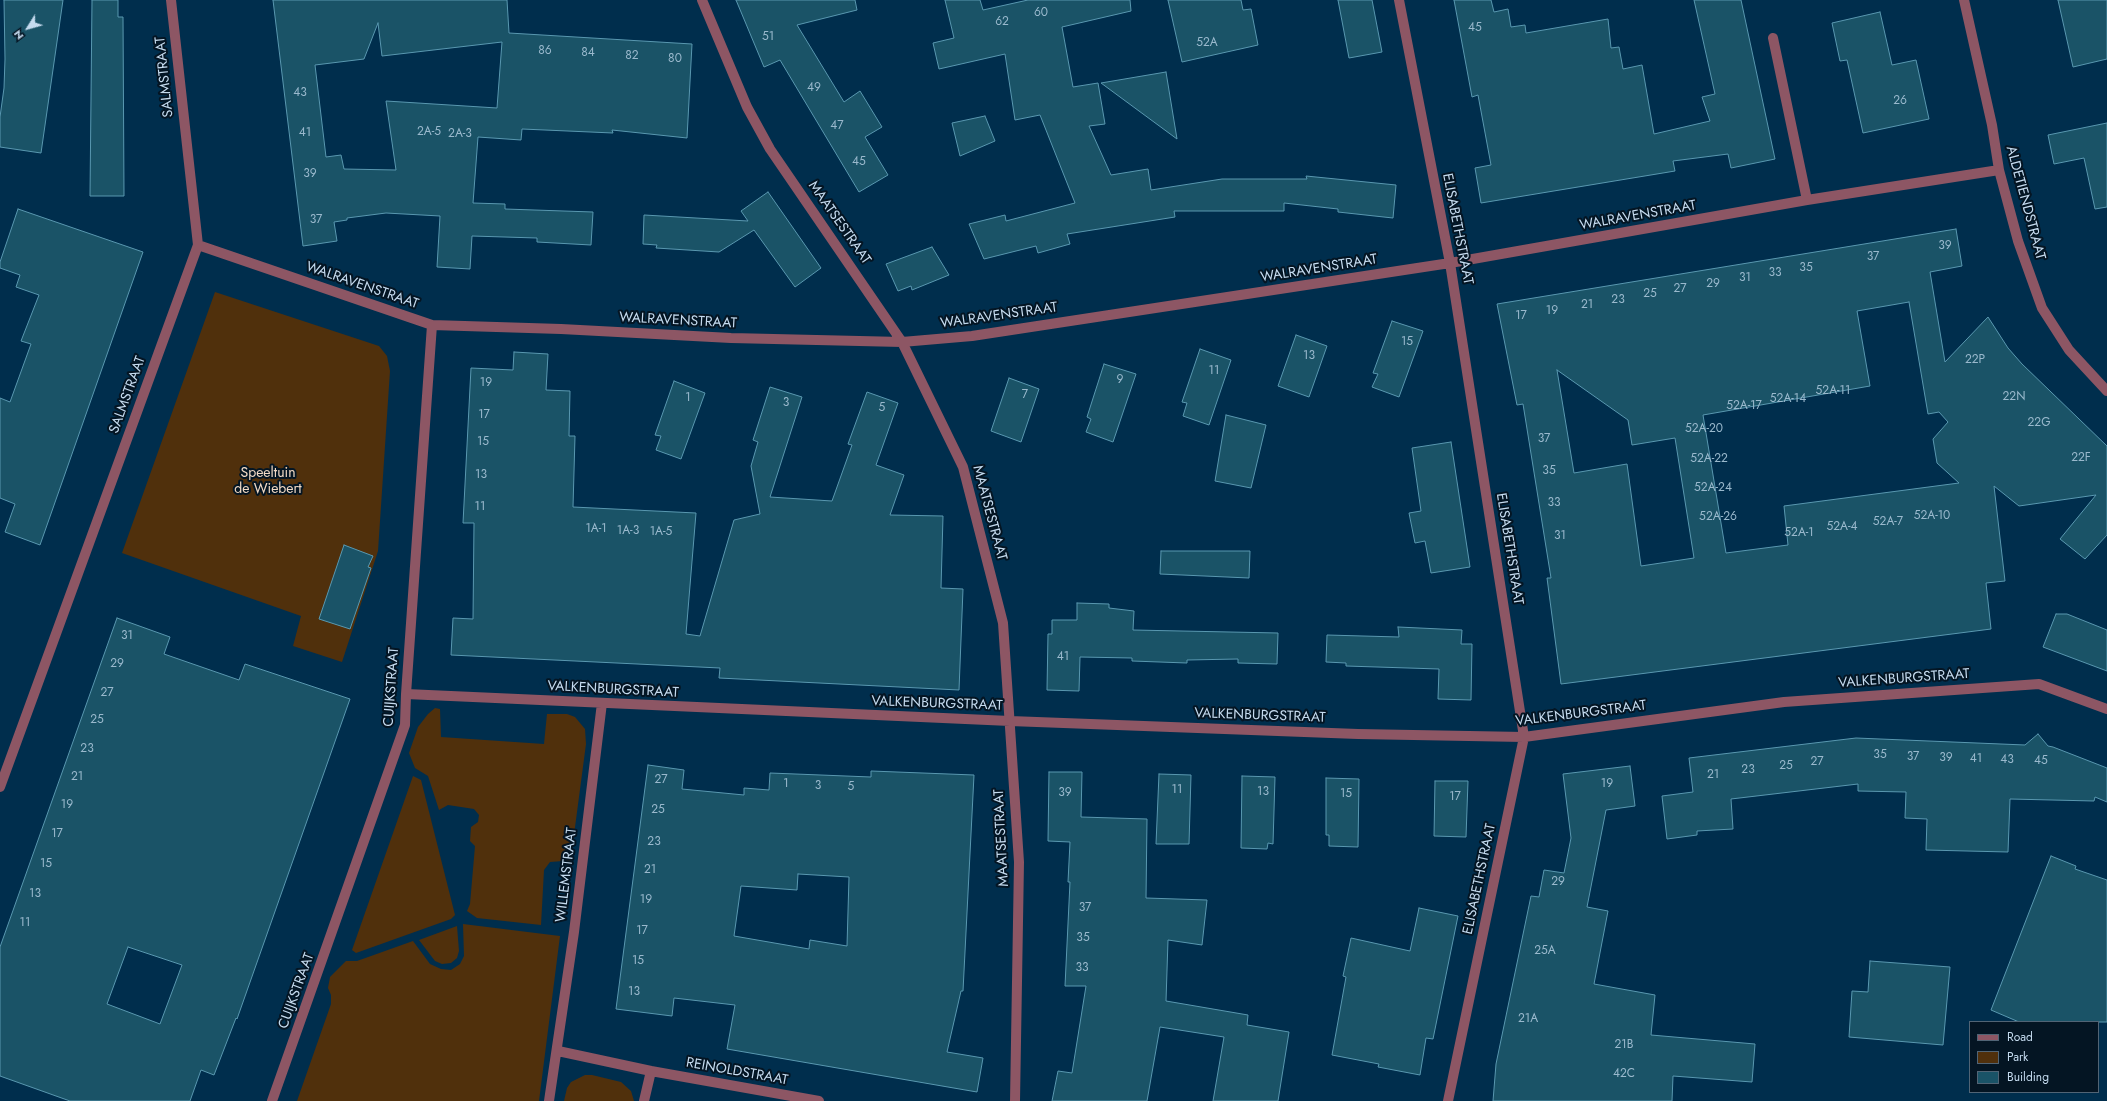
<!DOCTYPE html>
<html>
<head>
<meta charset="utf-8">
<style>
  body { margin:0 }
  #map { position:relative; width:2107px; height:1101px; overflow:hidden; background:#002e4d; font-family:Jost,sans-serif }
  canvas { display:block }
  .legend { position:absolute; left:1969px; top:1021px; width:130px; height:72px; box-sizing:border-box; background:#041523; border:1px solid #516475; margin:0; padding:5px 7px; list-style:none; font-size:12px; color:#c5dbef }
  .legend li { display:flex; align-items:center; gap:8px; height:20px }
  .legend b { width:20px; border:1px solid #516475 }
  .north { position:absolute; left:8px; top:8px; width:40px; height:40px; -webkit-text-stroke:3px #041523; paint-order:stroke; rotate:233deg; font-size:11px; font-weight:700; line-height:16px; text-align:center; color:#c5dbef }
  .north::after { content:''; display:block; margin:auto; width:14px; height:18px; background:#c5dbef; clip-path:polygon(50% 0,100% 100%,50% 72%,0 100%) }
</style>
</head>
<body>
<div id="map">
<canvas width="2107" height="1101"></canvas>
<ul class="legend">
<li><b style="height:5px;background:#8d5664"></b>Road</li>
<li><b style="height:11px;background:#50300c"></b>Park</li>
<li><b style="height:11px;background:#1a5367"></b>Building</li>
</ul>
<div class="north">N</div>
</div>
<script>
const ctx = document.querySelector('canvas').getContext('2d');
ctx.lineJoin = 'round';
function fill(path, color) { ctx.fillStyle = color; ctx.fill(path, 'evenodd'); }
const poly = rows => new Path2D(rows.map(r => 'M' + r).join(''));
function stroke(path, color, width, dash) { ctx.strokeStyle = color; ctx.lineWidth = width; ctx.lineCap = dash ? 'butt' : 'round'; ctx.setLineDash(dash || []); ctx.stroke(path); }
function drawText(font, color, halo, rows, align = 'center') {
  ctx.font = font + ' Jost,sans-serif'; ctx.lineWidth = 4; ctx.setLineDash([]); ctx.textBaseline = 'middle'; ctx.strokeStyle = halo; ctx.fillStyle = color; for (const [text, x, y, turn = 0] of rows) {
    ctx.save(); ctx.translate(x, y); ctx.rotate((+turn || 0) * Math.PI / 180); ctx.textAlign = isNaN(turn) ? turn : align; if (halo) ctx.strokeText(text, 0, 0); ctx.fillText(text, 0, 0); ctx.restore();
  }
}
fill(poly([
  [215,292,379,346,387,356,390,371,378,551,342,662,293,646,301,616,122,553],
  [435,708,440,709,441,737,544,744,547,714,567,714,575,717,585,729,586,744,570,865,563,861,550,862,544,870,541,925,477,918,467,911,470,904,475,846,470,841,471,827,478,822,479,815,474,809,448,805,439,810,428,776,415,768,409,753,418,727,428,714],
  [413,776,421,780,455,915,451,919,356,953,352,950],
  [463,924,560,936,539,1101,297,1101,331,1004,331,995,328,988,330,977,346,961,357,961,413,941,430,964,441,969,451,970,460,964,464,956],
  [457,926,459,951,457,958,451,963,442,964,435,961,419,940],
  [585,1075,592,1075,621,1082,631,1091,634,1101,564,1101,567,1088,571,1082]
]), '#50300c');
const building = poly([
  [4,0,63,0,41,153,0,147,0,117,4,88,5,59,4,0],
  [92,0,118,0,118,17,123,17,124,196,90,196,92,0],
  [273,0,507,0,509,33,692,44,687,138,612,130,613,133,522,129,521,140,478,137,473,203,505,204,505,209,593,212,591,245,537,242,537,238,472,236,470,269,437,267,440,216,386,213,347,218,347,220,334,222,337,241,303,246,273,0],
  [378,23,382,56,502,42,497,108,386,101,396,170,344,169,341,155,326,157,315,65,364,59,378,23],
  [736,0,855,0,857,10,797,25,844,102,860,91,882,127,865,137,888,175,859,192,780,60,764,67,736,0],
  [945,0,980,0,983,10,1028,0,1130,0,1131,11,1062,27,1073,87,1098,83,1105,124,1089,126,1111,175,1148,169,1151,190,1222,179,1307,179,1306,176,1396,185,1393,218,1338,212,1338,209,1284,203,1284,211,1174,211,1175,217,1067,234,1070,244,1038,253,1036,246,984,259,969,224,1005,215,1006,221,1075,203,1040,115,1015,120,1005,54,939,69,933,43,954,38,945,0],
  [1168,0,1241,0,1243,10,1251,9,1258,45,1182,62,1168,0],
  [1338,0,1372,0,1382,52,1349,58,1338,0],
  [1454,0,1491,0,1494,12,1508,9,1511,27,1525,25,1526,33,1608,19,1611,48,1619,47,1623,69,1642,65,1654,134,1710,121,1702,97,1715,94,1694,0,1741,0,1775,159,1731,168,1728,154,1673,161,1675,171,1481,203,1475,168,1491,165,1478,95,1472,97,1454,0],
  [2058,0,2107,0,2107,59,2073,67,2058,0],
  [1880,12,1892,65,1916,60,1929,119,1863,133,1847,60,1840,61,1832,23,1880,12],
  [1166,72,1177,139,1101,83,1166,72],
  [985,116,995,141,960,156,952,123,985,116],
  [2107,123,2107,207,2095,209,2084,158,2054,164,2048,135,2107,123],
  [768,192,821,268,795,287,754,230,719,252,656,248,657,245,643,244,644,215,748,221,741,211,768,192],
  [18,209,143,252,40,545,5,532,15,504,0,498,0,398,10,402,31,344,21,341,39,295,16,287,20,275,0,268,0,262,18,209],
  [1956,229,1962,266,1930,272,1945,362,1988,317,2008,348,2022,364,2107,446,2107,535,2085,559,2060,539,2096,495,2019,506,1994,486,2005,581,1986,583,1991,629,1561,684,1547,578,1551,578,1523,404,1517,405,1497,304,1956,229],
  [1909,302,1928,414,1939,412,1948,422,1933,439,1937,463,1959,483,1784,506,1788,545,1726,553,1703,415,1870,386,1857,311,1909,302],
  [1557,370,1628,420,1632,445,1675,438,1694,558,1641,566,1627,464,1574,473,1557,370],
  [932,247,949,275,912,290,911,286,898,291,886,264,932,247],
  [1392,321,1423,331,1399,397,1372,387,1378,374,1373,373,1392,321],
  [1296,335,1327,346,1309,397,1278,386,1296,335],
  [1200,349,1231,360,1209,425,1183,416,1187,403,1182,402,1200,349],
  [514,352,548,354,546,390,570,391,569,436,575,436,573,507,696,513,686,634,700,636,734,520,760,514,751,466,758,442,753,440,770,387,802,397,770,497,832,501,852,445,848,444,867,392,898,403,876,465,904,475,890,515,943,516,941,588,963,589,959,690,719,678,720,668,451,655,453,618,473,619,474,523,463,523,471,368,513,370,514,352],
  [1104,364,1136,374,1113,442,1086,432,1091,419,1087,417,1104,364],
  [1009,378,1039,389,1021,442,991,431,1009,378],
  [674,381,705,393,681,459,656,450,661,436,655,435,674,381],
  [1226,415,1266,425,1251,488,1215,481,1226,415],
  [1451,442,1470,567,1431,573,1425,541,1415,543,1409,513,1421,511,1412,448,1451,442],
  [344,545,373,556,368,567,371,568,350,629,319,619,344,545],
  [1161,551,1250,551,1249,578,1160,574,1161,551],
  [1077,603,1109,604,1109,608,1134,611,1133,630,1278,633,1277,664,1238,663,1238,659,1187,660,1187,663,1132,661,1132,658,1080,657,1079,691,1047,690,1048,634,1052,634,1052,620,1077,620,1077,603],
  [2056,614,2067,614,2107,630,2107,671,2043,647,2056,614],
  [117,618,170,637,164,654,239,680,245,664,350,699,237,1019,236,1018,214,1075,201,1070,190,1101,70,1101,0,1076,0,947,117,618],
  [128,947,182,965,160,1024,107,1004,128,947],
  [1398,627,1462,630,1461,644,1472,644,1471,700,1438,699,1439,669,1346,666,1346,663,1326,662,1327,635,1399,637,1398,627],
  [2038,734,2048,746,2053,747,2107,768,2107,802,2095,797,2094,801,2010,799,2008,852,1926,850,1927,819,1905,818,1906,792,1858,791,1858,784,1731,799,1733,829,1697,831,1697,835,1667,839,1662,796,1693,792,1689,758,1856,738,2025,745,2038,734],
  [648,765,684,770,682,789,744,795,744,788,769,790,770,773,871,777,871,771,974,775,963,991,961,991,947,1052,983,1058,977,1092,727,1049,735,1005,674,998,672,1016,616,1009,648,765],
  [798,874,849,877,847,946,810,940,809,949,734,936,741,886,797,890,798,874],
  [1630,766,1635,806,1606,810,1587,907,1608,911,1594,984,1655,995,1651,1035,1755,1044,1752,1082,1673,1076,1672,1101,1493,1101,1496,1064,1531,896,1539,897,1544,870,1564,873,1571,838,1563,774,1630,766],
  [1049,772,1082,772,1081,817,1147,819,1146,898,1207,900,1202,945,1168,940,1166,1001,1248,1015,1247,1025,1289,1032,1278,1101,1213,1101,1224,1037,1160,1027,1147,1101,1052,1101,1058,1071,1072,1073,1086,986,1065,986,1070,882,1068,882,1070,842,1048,841,1049,772],
  [1159,774,1191,775,1189,844,1156,844,1159,774],
  [1242,776,1275,777,1273,844,1268,843,1267,849,1241,848,1242,776],
  [1326,778,1359,779,1358,847,1329,846,1329,835,1326,835,1326,778],
  [1435,781,1468,781,1466,837,1434,836,1435,781],
  [2051,856,2076,866,2075,869,2107,880,2107,1022,2019,1022,1991,1010,2051,856],
  [1419,908,1458,916,1433,1039,1426,1038,1420,1075,1378,1067,1379,1064,1332,1055,1346,977,1343,976,1351,938,1410,951,1419,908],
  [1870,961,1950,967,1943,1045,1849,1037,1852,991,1868,992,1870,961]
]);
fill(building, '#1a5367');
stroke(building, '#5998b0', 1);
stroke(poly([
  [702,0,747,107,770,149,902,342,963,467,1003,623,1019,862,1015,1101],
  [1399,0,1450,263,1524,737,1448,1101],
  [1964,0,1992,125,1999,170,2018,241,2042,308,2069,350,2107,391],
  [1773,38,1807,200],
  [198,245,432,325,561,329,731,338,902,342,972,336,1450,263,1807,200,1999,170],
  [406,694,1010,721,1358,734,1524,737,1784,702,2039,684,2107,709],
  [0,787,198,245,171,0],
  [558,1051,651,1071,644,1101],
  [651,1071,819,1101],
  [272,1101,405,725,406,694,432,325],
  [549,1101,574,932,602,703]
]), '#8d5664', 10);
drawText('12px', '#9ab9cd', null, [
  ["60",1041,13],
  ["62",1002,22],
  ["45",1475,28],
  ["51",768,37],
  ["52A",1207,43],
  ["86",545,51],
  ["84",588,53],
  ["82",632,56],
  ["80",675,59],
  ["49",814,88],
  ["43",300,93],
  ["26",1900,101],
  ["47",837,126],
  ["2A-5",429,132],
  ["41",305,133],
  ["2A-3",460,134],
  ["45",859,162],
  ["39",310,174],
  ["37",316,220],
  ["39",1945,246],
  ["37",1873,257],
  ["35",1806,268],
  ["33",1775,273],
  ["31",1745,278],
  ["29",1713,284],
  ["27",1680,289],
  ["25",1650,294],
  ["23",1618,300],
  ["21",1587,305],
  ["19",1552,311],
  ["17",1521,316],
  ["15",1407,342],
  ["13",1309,356],
  ["22P",1975,360],
  ["11",1214,371],
  ["9",1120,380],
  ["19",486,383],
  ["52A-11",1833,391],
  ["7",1025,395],
  ["22N",2014,397],
  ["1",688,398],
  ["52A-14",1788,399],
  ["3",786,403],
  ["52A-17",1744,406],
  ["5",882,408],
  ["17",484,415],
  ["22G",2039,423],
  ["52A-20",1704,429],
  ["37",1544,439],
  ["15",483,442],
  ["22F",2081,458],
  ["52A-22",1709,459],
  ["35",1549,471],
  ["13",481,475],
  ["52A-24",1713,488],
  ["33",1554,503],
  ["11",480,507],
  ["52A-10",1932,516],
  ["52A-26",1718,517],
  ["52A-7",1888,522],
  ["52A-4",1842,527],
  ["1A-1",596,529],
  ["1A-3",628,531],
  ["1A-5",661,532],
  ["52A-1",1799,533],
  ["31",1560,536],
  ["31",127,636],
  ["41",1063,657],
  ["29",117,664],
  ["27",107,693],
  ["25",97,720],
  ["23",87,749],
  ["35",1880,755],
  ["37",1913,757],
  ["39",1946,758],
  ["41",1976,759],
  ["43",2007,760],
  ["45",2041,761],
  ["27",1817,762],
  ["25",1786,766],
  ["23",1748,770],
  ["21",1713,775],
  ["21",77,777],
  ["27",661,780],
  ["1",786,784],
  ["19",1607,784],
  ["3",818,786],
  ["5",851,787],
  ["11",1177,790],
  ["13",1263,792],
  ["39",1065,793],
  ["15",1346,794],
  ["17",1455,797],
  ["19",67,805],
  ["25",658,810],
  ["17",57,834],
  ["23",654,842],
  ["15",46,864],
  ["21",650,870],
  ["29",1558,882],
  ["13",35,894],
  ["19",646,900],
  ["37",1085,908],
  ["11",25,923],
  ["17",642,931],
  ["35",1083,938],
  ["25A",1545,951],
  ["15",638,961],
  ["33",1082,968],
  ["13",634,992],
  ["21A",1528,1019],
  ["21B",1624,1045],
  ["42C",1624,1074]
]);
drawText('14px', '#c5dbef', '#041523', [
  ["SALMSTRAAT",165,77,-96],
  ["ALDETIENDSTRAAT",2025,203,75],
  ["WALRAVENSTRAAT",1638,216,-10],
  ["MAATSESTRAAT",839,223,55],
  ["ELISABETHSTRAAT",1457,229,79],
  ["WALRAVENSTRAAT",1319,269,-9],
  ["WALRAVENSTRAAT",362,286,19],
  ["WALRAVENSTRAAT",999,316,-8],
  ["WALRAVENSTRAAT",678,321,3],
  ["SALMSTRAAT",128,395,-70],
  ["MAATSESTRAAT",989,513,75],
  ["ELISABETHSTRAAT",1509,549,81],
  ["VALKENBURGSTRAAT",1904,679,-4],
  ["CUIJKSTRAAT",392,687,-86],
  ["VALKENBURGSTRAAT",613,690,3],
  ["VALKENBURGSTRAAT",937,704,2],
  ["VALKENBURGSTRAAT",1581,714,-7],
  ["VALKENBURGSTRAAT",1260,716,2],
  ["MAATSESTRAAT",1002,838,-93],
  ["WILLEMSTRAAT",567,875,-83],
  ["ELISABETHSTRAAT",1480,879,-78],
  ["CUIJKSTRAAT",297,991,-70],
  ["REINOLDSTRAAT",737,1072,10]
]);
drawText('14px', '#f3dbc6', '#041523', [
  ["Speeltuin",268,474],
  ["de Wiebert",268,490]
]);
</script>
</body>
</html>
